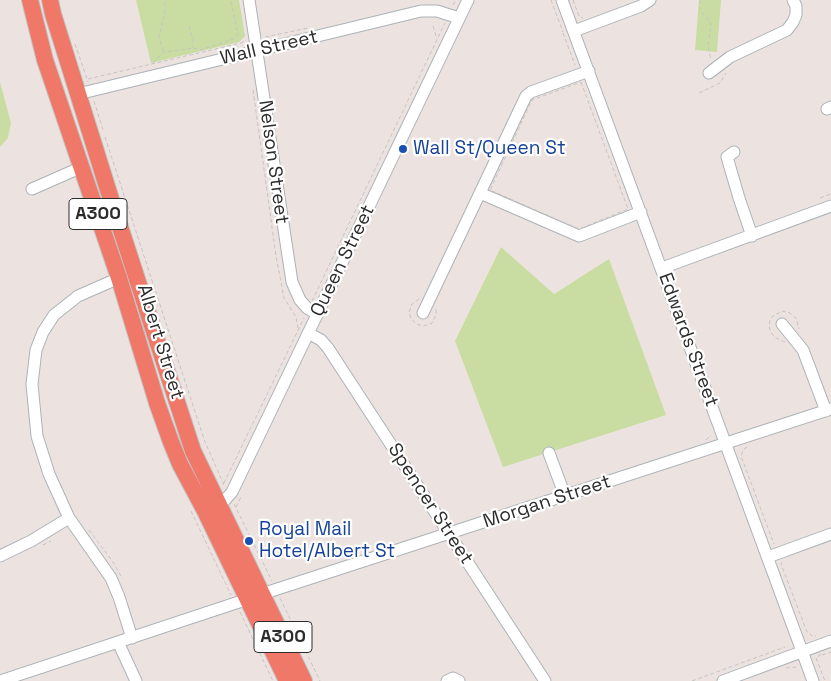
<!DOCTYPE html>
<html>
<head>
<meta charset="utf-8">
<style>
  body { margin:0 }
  canvas { display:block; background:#ece3e0 }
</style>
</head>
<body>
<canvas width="831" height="681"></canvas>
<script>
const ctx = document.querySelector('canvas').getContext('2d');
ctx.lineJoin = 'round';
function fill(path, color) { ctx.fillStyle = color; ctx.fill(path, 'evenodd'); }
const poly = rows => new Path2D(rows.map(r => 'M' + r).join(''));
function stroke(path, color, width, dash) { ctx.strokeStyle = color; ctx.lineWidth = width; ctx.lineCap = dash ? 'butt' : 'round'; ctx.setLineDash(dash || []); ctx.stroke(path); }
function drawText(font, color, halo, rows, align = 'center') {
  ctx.font = font + ' "Space Grotesk",sans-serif'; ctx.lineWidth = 4.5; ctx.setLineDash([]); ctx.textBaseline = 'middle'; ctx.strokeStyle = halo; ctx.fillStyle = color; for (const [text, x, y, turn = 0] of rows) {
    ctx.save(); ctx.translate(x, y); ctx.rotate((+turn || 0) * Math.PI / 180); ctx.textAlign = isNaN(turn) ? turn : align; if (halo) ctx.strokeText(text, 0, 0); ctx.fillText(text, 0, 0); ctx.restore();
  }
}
fill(poly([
  [136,0,239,0,245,36,239,42,151,63],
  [699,0,721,0,717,52,695,50],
  [0,82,11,123,8,138,0,147],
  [501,247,554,294,609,259,666,415,503,467,455,341]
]), '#c9dda2');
const minor = poly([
  [249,0,292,282,300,300,307,308,317,314],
  [562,0,813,681],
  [574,31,641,6,650,0],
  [709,73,730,57,787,30,793,22,796,15,796,6,793,0],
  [78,94,421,11,437,11,459,18],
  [827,109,831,107],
  [734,152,727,157,739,198,752,236],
  [32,189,82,167],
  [480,193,579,236,641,212],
  [662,268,831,206],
  [119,278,78,296,54,315,43,332,36,350,32,384,37,436,49,474,69,518,111,578,119,597,132,638],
  [423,313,526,96,531,92,589,71],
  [782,324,803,350,826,411],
  [308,333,321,340,328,348,545,681],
  [549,453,565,496],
  [212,507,225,500,232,492,468,0],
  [0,556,31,541,69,518],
  [768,557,831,534],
  [262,594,831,409],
  [118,642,136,681],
  [0,681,248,599],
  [447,681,453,678,459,681],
  [723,681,831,641]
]);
const highway = poly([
  [30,0,45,60,119,278,157,403,171,442,180,464,205,511,287,681],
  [50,0,53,14,110,196,193,451,304,681]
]);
stroke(minor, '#acb2b7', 13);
stroke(highway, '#c4c4c4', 18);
stroke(poly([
  [551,0,563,32],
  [573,0,579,16,583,18],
  [700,0,700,11,709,20,711,24,708,47,711,60],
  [453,5,456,0],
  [189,26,193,40,192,47],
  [433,26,437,39],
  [563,33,575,65],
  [265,37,308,28],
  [75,44,88,82],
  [163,51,159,37,165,12,165,0],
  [153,63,164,52,194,48,200,50,225,42,235,38,238,35,231,0],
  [88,79,241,43,246,40],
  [581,82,628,209,579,229,490,190,532,100,581,82],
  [253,90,276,256,284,298,296,317,298,328],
  [699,93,720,83,726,73],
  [94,101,103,130],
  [105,137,205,442,224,485],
  [820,198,831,194],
  [419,299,412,304,409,312,411,319,417,324,423,326,432,323,436,315,436,309],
  [312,301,445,23],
  [785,342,776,338,771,333,769,327,770,320,773,316,782,311,790,313,796,318,799,329],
  [706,440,711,435],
  [747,447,743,450,741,456,774,544],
  [224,483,304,318],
  [234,504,272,581],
  [236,507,241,497],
  [191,511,231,595],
  [89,530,113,562,121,576],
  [43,545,51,541],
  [782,562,781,564,807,632,812,636,816,636],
  [280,598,320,681],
  [240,612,273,681],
  [821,654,816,658,825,681],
  [822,655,831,652],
  [786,668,797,667],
  [692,681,785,647]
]), '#c4c4c4', 1, [4, 2.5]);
stroke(minor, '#fff', 11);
stroke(highway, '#ef7868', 16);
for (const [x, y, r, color] of [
  [403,149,5,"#1a4fb4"],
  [249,541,5,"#1a4fb4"]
]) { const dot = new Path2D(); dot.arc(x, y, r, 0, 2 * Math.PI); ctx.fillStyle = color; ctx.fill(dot); stroke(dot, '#fff', 2); }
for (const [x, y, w] of [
  [98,214,58],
  [283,637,58]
]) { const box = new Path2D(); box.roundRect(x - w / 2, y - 15.5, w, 31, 4); ctx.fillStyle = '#fff'; ctx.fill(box); stroke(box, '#2c2c2c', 1); }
drawText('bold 18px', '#2c2c2c', null, [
  ["A300",98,214],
  ["A300",283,637]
]);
drawText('19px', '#2c2c2c', '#fff', [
  ["Wall Street",269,48,-13],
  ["Nelson Street",273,162,82],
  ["Queen Street",343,261,-64],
  ["Edwards Street",688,340,70],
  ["Albert Street",160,342,73],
  ["Morgan Street",547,502,-18],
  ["Spencer Street",430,504,57]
]);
drawText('19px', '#164399', '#fff', [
  ["Wall St/Queen St",413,149],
  ["Royal Mail",259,530],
  ["Hotel/Albert St",259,552]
], 'left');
</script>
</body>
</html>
